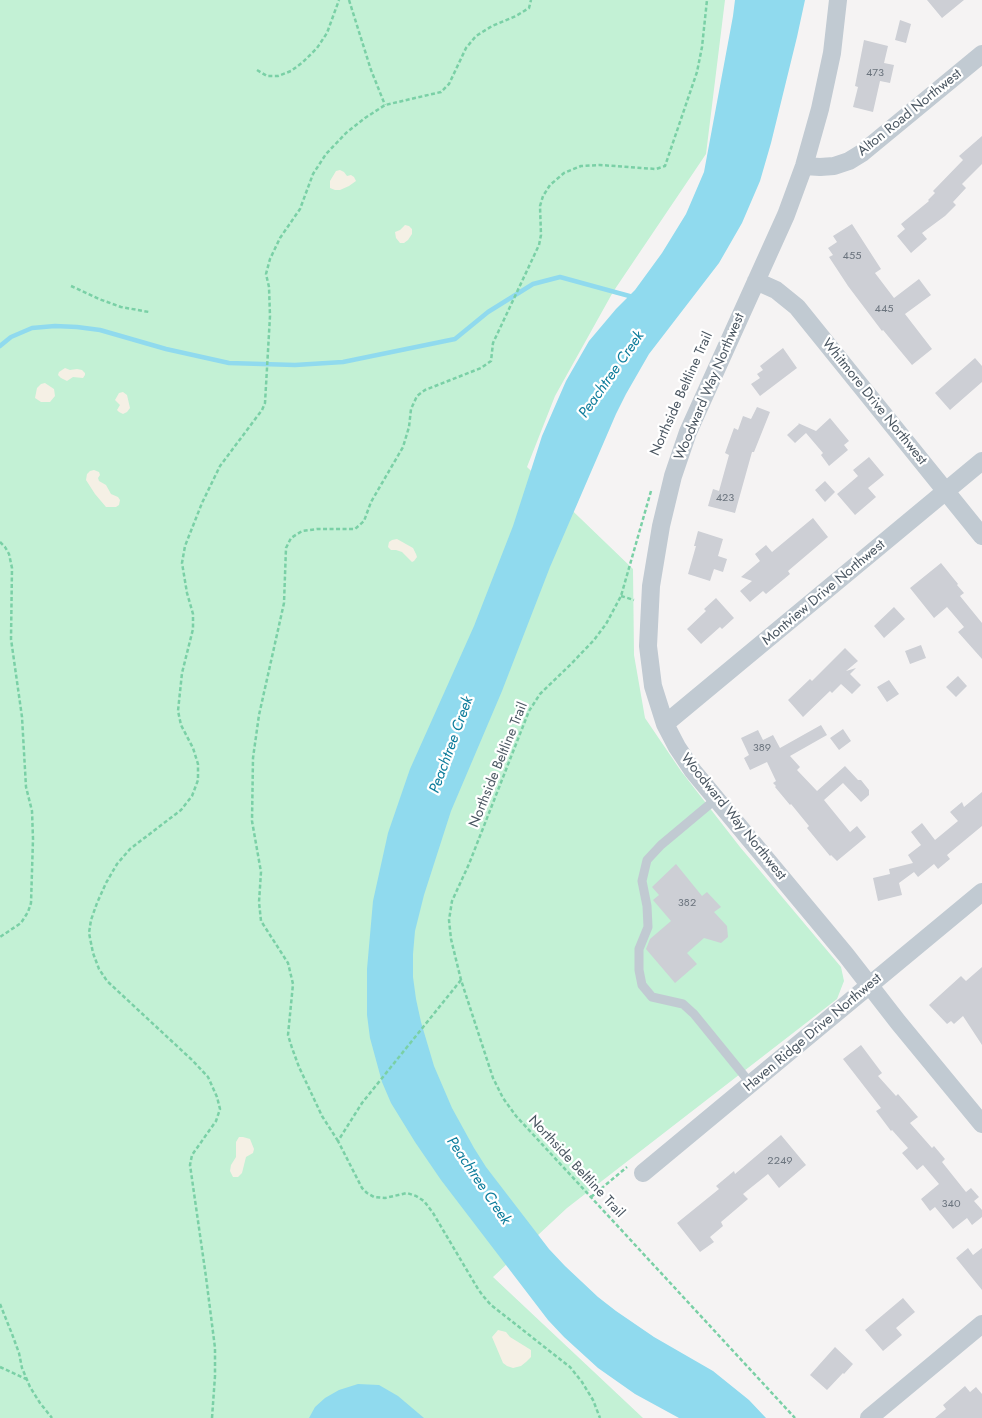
<!DOCTYPE html>
<html>
<head>
<meta charset="utf-8">
<style>
  body { margin:0 }
  canvas { display:block; background:#f5f3f3 }
</style>
</head>
<body>
<canvas width="982" height="1418"></canvas>
<script>
const ctx = document.querySelector('canvas').getContext('2d');
ctx.lineJoin = 'round';
function fill(path, color) { ctx.fillStyle = color; ctx.fill(path, 'evenodd'); }
const poly = rows => new Path2D(rows.map(r => 'M' + r).join(''));
function stroke(path, color, width, dash) { ctx.strokeStyle = color; ctx.lineWidth = width; ctx.lineCap = dash ? 'butt' : 'round'; ctx.setLineDash(dash || []); ctx.stroke(path); }
function drawText(font, color, halo, rows, align = 'center') {
  ctx.font = font + ' Jost,sans-serif'; ctx.lineWidth = 4.5; ctx.setLineDash([]); ctx.textBaseline = 'middle'; ctx.strokeStyle = halo; ctx.fillStyle = color; for (const [text, x, y, turn = 0] of rows) {
    ctx.save(); ctx.translate(x, y); ctx.rotate((+turn || 0) * Math.PI / 180); ctx.textAlign = isNaN(turn) ? turn : align; if (halo) ctx.strokeText(text, 0, 0); ctx.fillText(text, 0, 0); ctx.restore();
  }
}
fill(poly([
  [0,0,725,0,706,154,613,292,555,396,527,467,633,569,634,655,645,718,681,771,740,847,841,967,844,981,837,999,567,1208,493,1277,643,1418,0,1418]
]), '#c3f1d5');
fill(poly([
  [340,170,344,172,347,176,351,175,354,177,356,181,349,186,340,190,335,190,330,188,330,181,336,171],
  [405,225,409,226,412,229,412,234,408,240,404,243,400,243,396,238,395,232,400,230],
  [65,368,70,370,77,369,82,370,85,373,85,375,83,378,73,377,67,381,61,378,58,375,59,372],
  [45,383,54,389,55,396,50,402,41,402,35,398,37,388,41,384],
  [123,392,127,395,130,408,127,412,123,414,119,412,117,410,120,405,115,400,119,393],
  [94,470,99,472,100,475,98,478,99,481,106,485,111,494,118,497,120,500,119,505,116,507,106,507,95,494,86,480,87,474,90,471],
  [397,539,413,548,416,554,417,557,414,561,412,562,402,552,396,550,391,550,388,547,389,542,392,540],
  [239,1137,243,1137,250,1139,254,1149,253,1153,246,1157,242,1173,238,1177,233,1177,230,1171,231,1165,236,1157,236,1142],
  [498,1330,506,1332,510,1337,531,1350,531,1357,526,1362,521,1366,513,1368,507,1366,503,1363,492,1337]
]), '#f5f0e5');
fill(poly([
  [735,0,805,0,797,37,771,143,760,181,742,223,719,263,649,354,626,394,616,414,550,567,502,691,451,811,424,895,415,931,413,954,413,977,416,999,421,1022,434,1066,452,1108,474,1148,486,1167,549,1249,565,1266,598,1297,616,1311,654,1337,713,1371,749,1400,766,1418,679,1418,635,1394,598,1368,564,1337,548,1320,441,1180,415,1142,391,1103,382,1082,370,1038,367,1015,367,969,373,901,388,833,410,769,474,626,513,526,542,436,566,381,589,341,616,309,635,290,662,253,686,214,704,172,733,16],
  [358,1384,379,1385,398,1396,424,1418,309,1418,315,1407,325,1398,339,1390]
]), '#90daee');
stroke(poly([
  [0,346,11,337,32,328,55,326,77,327,100,330,166,349,229,363,295,365,343,362,455,339,488,312,533,284,560,277,633,297]
]), '#90daee', 4.5);
fill(poly([
  [927,0,964,0,942,18],
  [900,20,911,24,906,43,895,40],
  [864,40,888,46,884,63,894,65,890,83,880,81,873,112,853,107,858,87,855,86],
  [982,136,982,164,962,184,966,188,953,202,956,205,945,216,922,233,927,239,911,253,897,236,905,229,901,224,929,201,928,200,935,193,933,191,963,160,959,156],
  [852,224,881,269,875,273,894,298,919,279,931,295,905,314,932,349,912,365,883,330,882,331,848,286,829,257,833,255,828,248,837,242,833,236],
  [783,348,797,368,760,396,751,384,760,378,757,374,763,370,760,366],
  [975,358,982,366,982,382,950,410,935,393],
  [757,407,770,412,754,452,752,452,735,513,708,506,713,489,719,491,729,455,725,453,734,428,738,430,743,416,751,419],
  [830,418,849,441,844,445,848,450,829,466,821,455,823,453,806,433,795,443,787,435,799,424,798,423,816,431],
  [869,457,884,475,868,488,876,497,855,515,837,494,858,476,853,470],
  [825,481,835,492,825,502,815,490],
  [813,518,828,537,788,571,790,574,766,594,763,591,750,602,740,591,752,581,741,577,760,561,755,554,766,545,772,552],
  [698,531,723,539,718,556,727,559,723,572,714,569,710,581,688,574,696,546,694,546],
  [941,563,958,584,957,585,964,593,960,596,982,623,982,659,958,632,964,627,947,607,934,618,910,588],
  [716,598,734,618,722,629,720,627,701,644,687,629,706,611,704,609],
  [894,607,905,619,884,638,874,626],
  [921,645,926,658,910,664,905,651],
  [845,648,858,661,846,671,856,668,850,674,861,685,852,694,841,684,832,693,830,691,803,717,788,700,810,679,812,681],
  [958,676,967,686,956,697,946,687],
  [889,680,899,694,887,702,877,687],
  [821,725,827,735,790,756,800,767,797,770,817,791,845,766,858,780,861,780,869,790,869,795,861,802,843,783,824,800,850,832,857,826,866,837,837,861,831,855,830,856,807,828,809,826,791,804,790,805,775,787,776,786,773,783,776,781,767,762,750,770,744,758,749,755,741,738,758,730,763,740,773,735,780,748],
  [843,729,851,741,839,750,830,738],
  [982,792,982,826,947,855,950,859,938,869,934,864,918,877,914,872,899,883,902,895,878,901,873,878,890,874,889,869,913,863,908,855,921,845,911,832,922,823,935,840,958,821,950,812,962,802,964,807],
  [676,864,702,896,707,892,721,907,714,912,727,926,728,937,721,943,704,938,687,953,697,964,675,983,646,949,650,939,671,921,653,900,659,895,652,887],
  [982,967,982,1045,963,1016,954,1024,951,1021,947,1024,929,1005,961,976,966,981],
  [861,1045,882,1073,878,1076,896,1096,898,1094,918,1117,910,1123,932,1148,934,1146,945,1159,942,1162,966,1192,971,1188,979,1197,974,1201,982,1210,982,1217,972,1225,967,1218,953,1229,935,1207,930,1211,921,1199,939,1184,923,1165,917,1170,902,1153,908,1148,892,1130,891,1131,876,1111,881,1108,843,1059],
  [781,1135,806,1165,779,1188,768,1174,743,1194,748,1199,721,1222,723,1226,710,1237,714,1242,700,1252,677,1223,719,1189,716,1186,734,1171,735,1174],
  [968,1248,973,1255,982,1248,982,1290,956,1258],
  [903,1298,915,1312,896,1328,902,1335,883,1351,865,1330],
  [835,1347,853,1364,844,1374,843,1373,827,1390,810,1375],
  [965,1386,970,1392,976,1387,982,1394,982,1418,935,1418,946,1409,943,1405]
]), '#cdcfd5');
stroke(poly([
  [349,0,371,70,385,105],
  [257,70,267,76,278,76,291,71,303,62,317,48,327,33,339,0],
  [71,286,99,299,121,307,149,312],
  [651,491,621,596,606,624,594,640,572,663,540,694,529,711,469,864,452,901,449,920,451,939,461,980,493,1078,503,1098,516,1116,795,1418],
  [0,542,5,547,9,554,12,568,11,639,22,717,26,787,32,811,33,839,31,903,28,912,21,923,0,937],
  [621,596,634,600],
  [461,980,362,1103,338,1141,362,1188,367,1193,374,1197,385,1198,407,1193,416,1196,424,1201,433,1213,478,1289,484,1297,491,1305,570,1367,582,1382,593,1400,600,1418],
  [338,1141,322,1116,299,1067,292,1048,288,1035,293,984,288,963,261,921,259,902,261,872,252,821,253,758,259,715,284,603,286,548,291,538,302,531,317,529,355,529,364,521,371,502,403,447,409,427,411,409,417,396,425,390,481,368,491,361,493,343,539,245,541,235,540,206,543,196,550,185,564,173,581,166,600,165,656,169,665,166,697,72,702,47,707,0],
  [591,1197,627,1167],
  [0,1304,12,1334,19,1353,22,1368,30,1387,40,1403,52,1418],
  [0,1367,26,1379],
  [212,1418,215,1376,215,1348,206,1277,190,1165,192,1155,216,1121,220,1109,217,1097,208,1077,192,1060,107,981,99,969,93,953,89,933,91,920,97,903,106,883,117,864,130,849,181,810,192,796,198,780,198,764,193,748,181,725,178,711,182,673,193,629,193,614,187,593,182,563,185,546,202,503,220,466,262,410,265,403,270,316,269,287,266,274,270,259,280,238,300,209,313,174,326,154,346,133,365,118,385,105,441,92,449,84,466,48,476,36,492,26,516,16,529,8,531,0]
]), '#7ad0a6', 2.5, [4, 2.5]);
stroke(poly([
  [716,799,661,845,647,860,642,881,647,906,648,927,639,949,639,970,642,985,652,997,683,1004,694,1014,751,1084]
]), '#c1cad2', 9);
stroke(poly([
  [838,0,832,53,820,109,804,166,786,215,688,432,673,476,661,526,651,586,648,646,653,686,665,724,677,747,693,771,846,955,898,1022,982,1124],
  [804,166,820,167,834,166,849,161,862,153,982,54],
  [756,281,776,290,797,307,982,536],
  [665,724,982,461],
  [643,1173,982,892],
  [869,1418,982,1324]
]), '#c1cad2', 18);
drawText('11px', '#6b747e', null, [
  ["473",875,73],
  ["455",852,256],
  ["445",884,309],
  ["423",725,498],
  ["389",762,748],
  ["382",687,903],
  ["2249",780,1161],
  ["340",951,1204]
]);
drawText('14px', '#4a5661', '#fff', [
  ["Alton Road Northwest",910,113,-39],
  ["Woodward Way Northwest",710,387,-67],
  ["Northside Beltline Trail",682,394,-66],
  ["Whitmore Drive Northwest",874,402,51],
  ["Montview Drive Northwest",824,593,-40],
  ["Northside Beltline Trail",499,765,-68],
  ["Woodward Way Northwest",733,817,51],
  ["Haven Ridge Drive Northwest",813,1033,-40],
  ["Northside Beltline Trail",576,1167,47]
]);
drawText('italic 15px', '#0c7c9b', '#fff', [
  ["Peachtree Creek",612,375,-55],
  ["Peachtree Creek",452,745,-70],
  ["Peachtree Creek",478,1181,56]
]);
</script>
</body>
</html>
